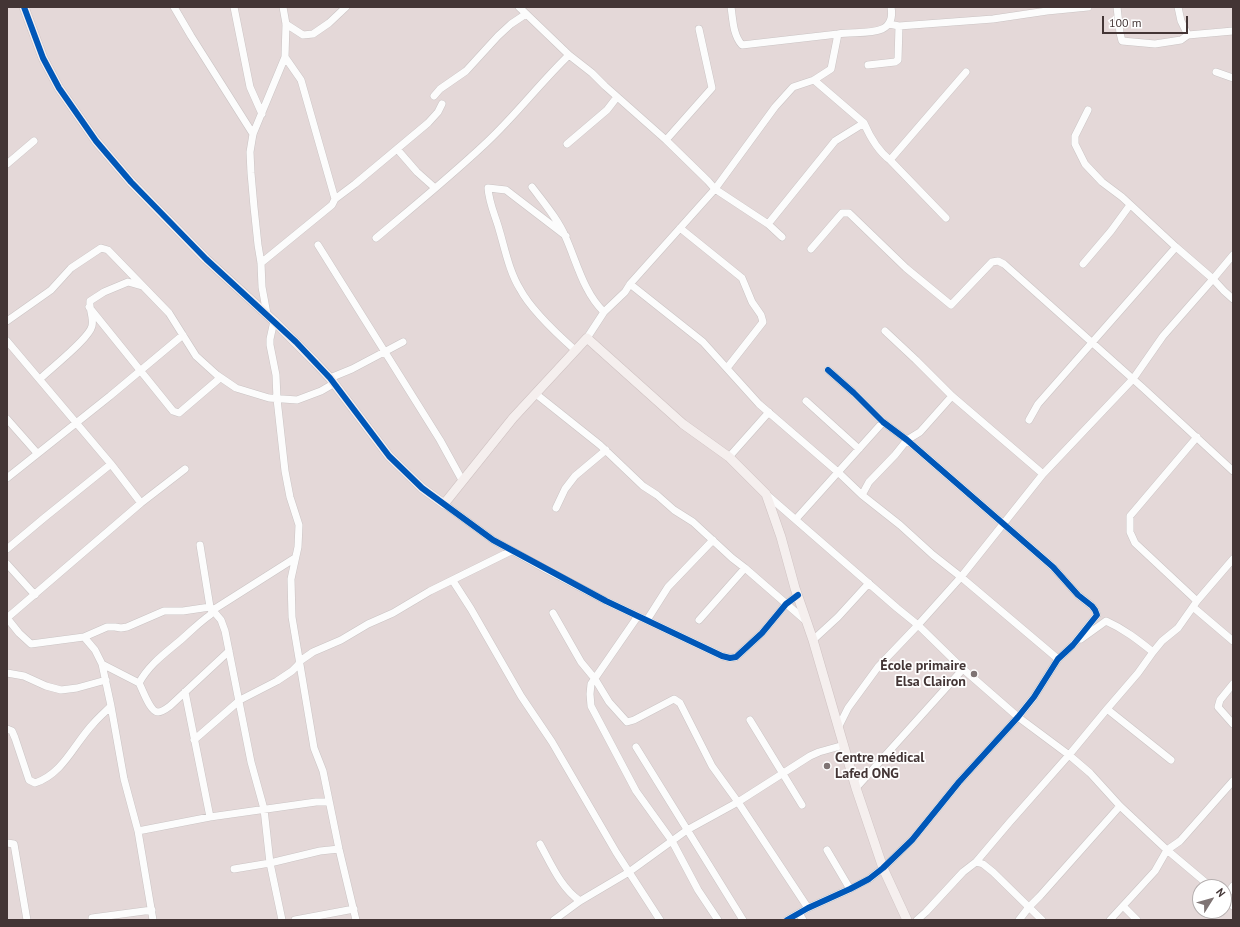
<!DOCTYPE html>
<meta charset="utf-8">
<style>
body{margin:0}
#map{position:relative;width:1240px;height:927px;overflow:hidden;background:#eee8e8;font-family:"PT Sans",sans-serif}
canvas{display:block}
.frame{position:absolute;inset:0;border:8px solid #433535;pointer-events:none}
.north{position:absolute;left:1192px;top:879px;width:40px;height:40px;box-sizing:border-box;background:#fff;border:1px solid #b4aeae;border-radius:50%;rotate:53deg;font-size:11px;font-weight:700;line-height:16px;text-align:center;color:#433535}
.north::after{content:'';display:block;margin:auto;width:14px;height:18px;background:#7f7474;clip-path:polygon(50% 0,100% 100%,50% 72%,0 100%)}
.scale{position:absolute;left:1102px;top:16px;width:86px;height:18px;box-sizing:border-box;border:2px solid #433535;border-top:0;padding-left:5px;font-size:12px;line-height:14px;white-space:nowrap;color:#433535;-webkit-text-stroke:3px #fff;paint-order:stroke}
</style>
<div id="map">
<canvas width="1240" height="927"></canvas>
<div class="frame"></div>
<div class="north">N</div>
<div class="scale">100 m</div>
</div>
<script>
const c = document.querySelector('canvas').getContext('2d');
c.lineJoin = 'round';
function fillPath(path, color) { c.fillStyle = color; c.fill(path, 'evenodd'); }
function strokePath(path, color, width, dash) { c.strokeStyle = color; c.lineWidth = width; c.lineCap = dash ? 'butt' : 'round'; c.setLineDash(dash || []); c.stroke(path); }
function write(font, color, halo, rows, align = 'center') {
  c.font = font + ' "PT Sans",sans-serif'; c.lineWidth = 3.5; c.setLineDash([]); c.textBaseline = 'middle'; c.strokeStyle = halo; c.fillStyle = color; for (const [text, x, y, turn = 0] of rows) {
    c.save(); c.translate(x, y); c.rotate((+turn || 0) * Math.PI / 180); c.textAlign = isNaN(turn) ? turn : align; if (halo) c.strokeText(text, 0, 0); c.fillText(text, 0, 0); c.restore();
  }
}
const residential = new Path2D(`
 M 7,7 L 1233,7 L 1233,920 L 7,920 ZM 1200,887 L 1224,887 L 1224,911 L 1200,911 Z`);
const street = new Path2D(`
 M 174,7 L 191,36 L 253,134
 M 234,7 L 250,87 L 262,114
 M 519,7 L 569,55 L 592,73 L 605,86 L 666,140 L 708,181 L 715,189 L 768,224 L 782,237
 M 731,7 C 733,20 733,35 742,45 L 838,34
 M 1117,7 L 1120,33 L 1122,41 L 1155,44 L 1181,40 L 1188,35 L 1233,31
 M 1178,7 L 1181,21 L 1188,35
 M 286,24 L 303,35 L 313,34 L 329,23 L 346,7
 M 889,24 L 899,26 L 993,19 L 1047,11 L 1088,7
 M 868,65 L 895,62 L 898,60 L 899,26
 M 1216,72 L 1233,78
 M 434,96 L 440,89 L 466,71 L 498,36 L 511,24 L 526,14
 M 1088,110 L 1075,136 L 1075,144 L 1085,164 L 1102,182 L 1122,197 L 1176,247 L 1213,279 L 1224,291 L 1233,299
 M 864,123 C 870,137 877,150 890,160 L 946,218
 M 666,140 L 712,88 L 699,29
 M 567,144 L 607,110 L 617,97
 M 397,149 L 417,172 L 435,188
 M 890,160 L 966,72
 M 7,164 L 34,141
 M 532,187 C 544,203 558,219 566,238 C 577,263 584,293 604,312
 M 335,199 L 355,184 L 428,123 L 438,112 L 442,104
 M 768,224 L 835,141 L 864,123 L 814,80
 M 680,228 L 742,278 L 752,302 L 761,315 L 763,322 L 727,368
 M 566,236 L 506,190 L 488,188 C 489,203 495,215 499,229 C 505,249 509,271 520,289 C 531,310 557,334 575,350
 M 376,238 C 413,207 451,176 486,143 C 516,115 540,83 569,55
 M 318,245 L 440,440 L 462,480
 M 811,249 L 842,213 L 849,213 L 906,268 L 951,305 L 992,262 L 998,261 L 1004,264 L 1143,388 L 1233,471
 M 261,263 L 332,205 L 335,199 L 301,80 L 285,57
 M 1083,264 L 1111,231 L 1130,205
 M 630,284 L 703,342 L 759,404 L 839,473 L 862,495 L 900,525 L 933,555 L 961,577 L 1058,659
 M 89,307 L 173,411 L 179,413 L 220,378
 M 267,314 L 262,287 L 261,263 L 258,245 L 254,207 L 251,173 L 250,152 L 253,134 L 285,57 L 286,24 L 283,7
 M 7,321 L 51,290 L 71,268 L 101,248 L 108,250 L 169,313 L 196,356 L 217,375 L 236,388 L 269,398 L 297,400 L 321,391 L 333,384
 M 274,321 L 270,339 L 270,345 L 276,375 L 277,399 L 285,471 L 290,497 L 299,525 L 298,547 L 291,579 L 292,617 L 314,748 L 323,771 L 339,849 L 356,920
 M 885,331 L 916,360 L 952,396 L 1043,474
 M 587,338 L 604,312 L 625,292 L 630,284 L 715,189 L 775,107 L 793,87 L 814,80 L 831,69 L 838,34 C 858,30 897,40 891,7
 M 7,341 L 111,464 L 141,503
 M 330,378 L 352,369 L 403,342
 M 40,379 C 51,368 89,339 92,326 C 94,318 89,310 90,301 L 104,292 L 128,282 L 142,286
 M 536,394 L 600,445 L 643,486 L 657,495 L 674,510 L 693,522 L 732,558 L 745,568 L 806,621
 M 806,401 L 859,449
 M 7,419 L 37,453
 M 1029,420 L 1038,404 L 1176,247
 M 1197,437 L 1130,516 L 1130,532 L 1135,543 L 1197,601
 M 729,457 L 769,412
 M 7,478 L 110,396 L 183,335
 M 766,494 L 897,608 L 918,625 L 963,669 L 1018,717 L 1069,755 L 1090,773 L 1120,806 L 1167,850 L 1211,887
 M 862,495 L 869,482 L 895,455 L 907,440 L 920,432 L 952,396
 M 444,504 L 493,540 L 547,570 L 606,601 L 722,656 L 730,658 L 736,657 L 762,633 L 786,604 L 798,595
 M 556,508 L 565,489 L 575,476 L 606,450
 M 796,519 L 883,422
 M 200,545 L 210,607 L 221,620 L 225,631 L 251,762 L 264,809 L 270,863 L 282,920
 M 7,549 L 44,518 L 111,464
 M 7,564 L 35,595
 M 453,581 L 471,609 L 521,696 L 552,742 L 616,852 L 660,920
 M 1193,607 L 1233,641
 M 553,613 L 581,662 L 595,679 L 609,702 L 627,722 L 634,720 L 674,699 L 680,703 L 712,766 L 738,802 L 808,908
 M 638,616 L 591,684 L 590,694 L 591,706 L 636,791 L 672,841 L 698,890 L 718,920
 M 7,618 L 141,503 L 185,469
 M 7,618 L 19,633 L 31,644 L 84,637 L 107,627 L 115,627 L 121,628 L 127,627 L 164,611 L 183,611 L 210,607
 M 647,620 L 668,587 L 713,540
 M 699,620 L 745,568
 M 84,637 L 95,650 L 102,664
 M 1081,639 L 1106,621 C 1124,629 1138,640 1153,652
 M 813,640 L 838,617 L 869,583
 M 7,673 L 24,676 L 46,686 L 61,690 L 77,688 L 106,680
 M 139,683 C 143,690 150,712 158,712 C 162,712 166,709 170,706 L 229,651
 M 1233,684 L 1220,700 L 1218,707 L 1233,724
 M 185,692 L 210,817
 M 111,706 L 124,779 L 138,831
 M 1107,709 L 1138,673 L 1153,652 L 1162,641 L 1178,628 L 1197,601 L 1233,559
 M 750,720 L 802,805
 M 839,726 L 848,708 L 878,667 L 918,625 L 961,577 L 1043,474 L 1133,379 L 1163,336 L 1213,279 L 1233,255
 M 7,729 L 12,731 L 15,738 L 29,780 L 35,783 C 63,774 74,744 93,724 C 98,718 105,712 111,706 L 102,664 L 139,683 C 150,663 167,652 183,638 C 192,630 200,622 210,615 L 213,610 L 295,558
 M 194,740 L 240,700 L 277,681 L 292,671 L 298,665 L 300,661 L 313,652 L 341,640 L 368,624 L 393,613 L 430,591 L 511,551
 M 636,747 L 743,920
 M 856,788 L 963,669
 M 7,843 L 14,844 L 27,920
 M 540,844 C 551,864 561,888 580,901
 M 827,850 L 850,889
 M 976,862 L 1009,823 L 1069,755 L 1107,709 L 1171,760
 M 234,869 L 270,863 L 320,851 L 339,849
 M 1224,899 L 1233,886
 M 1224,899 L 1233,906
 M 1123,906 L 1137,920
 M 799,913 L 803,920
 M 92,918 L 152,910
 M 153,920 L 138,831 L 210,817 L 316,802 L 328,802
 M 295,920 L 354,909
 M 554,920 L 580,901 L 629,872 L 687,830 L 738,802 L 810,756 L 819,752 L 844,745
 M 787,920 L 808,908 L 850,889 L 869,879 L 883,868 L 912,840 L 959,782 L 1018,717 L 1034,697 L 1058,659 L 1073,645 L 1097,615 L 1095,610 L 1092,606 L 1078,595 L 1053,567 L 907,440 L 883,422 L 854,393 L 828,370
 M 917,920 L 926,912 L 963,872 L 976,862 L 983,864 L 993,872 L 1042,920
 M 1019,920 L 1029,907 L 1040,896 L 1120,806
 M 1110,920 L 1155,871 L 1167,850 L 1180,841 L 1233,781`);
const secondary = new Path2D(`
 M 24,7 L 43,58 L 59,88 L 96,141 L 131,182 L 206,259 L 274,321 L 315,362 L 330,378 L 389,456 L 422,488 L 444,504 L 513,418 L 587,338 L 683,424 L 729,457 L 766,494 L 781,537 L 795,588 L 813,640 L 856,788 L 883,868 L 907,920`);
const cycleway = new Path2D(`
 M 24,7 L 43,58 L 59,88 L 96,141 L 131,182 L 206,259 L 296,342 L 330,378 L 389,456 L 422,488 L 493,540 L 606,601 L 722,656 L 730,658 L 736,657 L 762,633 L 786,604 L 798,595
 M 787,920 L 808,908 L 850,889 L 869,879 L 883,868 L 912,840 L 959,782 L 1018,717 L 1034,697 L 1058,659 L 1073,645 L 1097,615 L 1095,610 L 1092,606 L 1078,595 L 1053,567 L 907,440 L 883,422 L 854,393 L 828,370`);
const markers = [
 [974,674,4,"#7f7474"],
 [827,766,4,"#7f7474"]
];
const poiNames = [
 ["École primaire",966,666],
 ["Elsa Clairon",966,682],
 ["Centre médical",835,758,"left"],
 ["Lafed ONG",835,774,"left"]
];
fillPath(residential, '#e4d8d8');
strokePath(street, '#cac4c4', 8);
strokePath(secondary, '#d0c3c3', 10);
strokePath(street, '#fcfcfc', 7);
strokePath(secondary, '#f5efee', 9);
strokePath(cycleway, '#0057b8', 6);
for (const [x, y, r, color] of markers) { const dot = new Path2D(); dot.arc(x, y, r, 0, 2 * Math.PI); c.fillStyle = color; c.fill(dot); strokePath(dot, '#fff', 1.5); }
write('bold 14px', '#433535', '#fff', poiNames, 'right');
</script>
